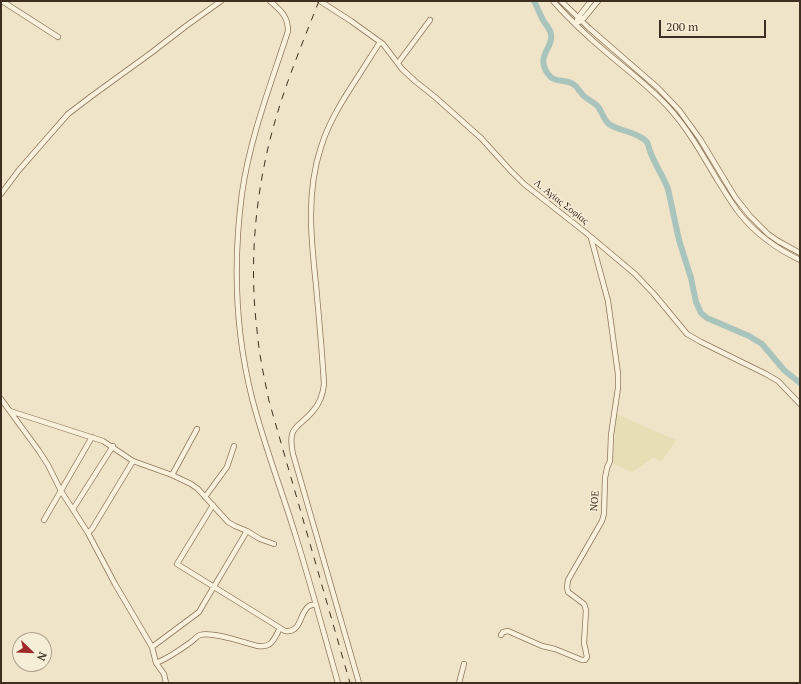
<!DOCTYPE html>
<meta charset="utf-8">
<style>
body{margin:0}
#map{position:relative;width:801px;height:684px;overflow:hidden;background:#f0e4c8;font-family:"PT Serif",serif}
canvas{display:block}
.frame{position:absolute;inset:0;border:2px solid #3d2e20;pointer-events:none}
.north{position:absolute;left:12px;top:632px;width:40px;height:40px;box-sizing:border-box;background:#f7eed8;border:1px solid #ada18e;border-radius:50%;rotate:113deg;font-size:11px;font-weight:700;line-height:16px;text-align:center;color:#3d2e20}
.north::after{content:'';display:block;margin:auto;width:14px;height:18px;background:#9e2a2b;clip-path:polygon(50% 0,100% 100%,50% 72%,0 100%)}
.scale{position:absolute;left:659px;top:20px;width:107px;height:18px;box-sizing:border-box;border:2px solid #3d2e20;border-top:0;padding-left:5px;font-size:12px;line-height:14px;white-space:nowrap;color:#3d2e20;-webkit-text-stroke:3px #f7eed8;paint-order:stroke}
</style>
<div id="map">
<canvas width="801" height="684"></canvas>
<div class="frame"></div>
<div class="north">N</div>
<div class="scale">200 m</div>
</div>
<script>
const c = document.querySelector('canvas').getContext('2d');
c.lineJoin = 'round';
function fillPath(path, color) { c.fillStyle = color; c.fill(path, 'evenodd'); }
function strokePath(path, color, width, dash) { c.strokeStyle = color; c.lineWidth = width; c.lineCap = dash ? 'butt' : 'round'; c.setLineDash(dash || []); c.stroke(path); }
function write(font, color, halo, rows, align = 'center') {
  c.font = font + ' "PT Serif",serif'; c.lineWidth = 3; c.setLineDash([]); c.textBaseline = 'middle'; c.strokeStyle = halo; c.fillStyle = color; for (const [text, x, y, turn = 0] of rows) {
    c.save(); c.translate(x, y); c.rotate((+turn || 0) * Math.PI / 180); c.textAlign = isNaN(turn) ? turn : align; if (halo) c.strokeText(text, 0, 0); c.fillText(text, 0, 0); c.restore();
  }
}
const farmland = new Path2D(`
 M 616,414 L 676,440 L 662,461 L 653,458 L 632,472 L 611,463 L 614,454 Z`);
const river = new Path2D(`
 M 534,1 C 537,7 540,14 543,20 C 546,25 550,29 551,34 C 554,48 535,55 548,74 C 555,84 564,78 573,84 C 578,87 580,93 585,97 C 590,101 596,103 599,108 C 603,114 604,120 609,124 C 619,131 632,131 642,138 C 644,139 645,140 647,142 C 649,147 650,152 652,156 C 657,168 664,178 668,189 L 679,240 L 691,278 L 696,302 L 701,313 L 707,318 L 749,336 L 762,344 L 784,370 L 800,383`);
const minor = new Path2D(`
 M 2,1 L 58,37
 M 270,1 C 281,11 288,16 288,31 C 271,84 250,137 242,193 C 233,262 235,331 252,398 C 264,445 282,491 296,537 C 311,585 324,634 338,683
 M 320,1 L 351,21 L 383,44 L 402,69 L 415,81 L 435,97 L 481,138 L 510,170 L 524,184 L 585,232 L 635,274 L 654,294 L 687,334 L 701,342 L 766,374 L 778,381 L 800,404
 M 553,1 C 569,19 587,36 606,52 C 627,70 650,87 669,108 C 689,130 703,156 718,181 C 725,192 732,204 740,214 C 756,234 777,249 800,260
 M 561,1 L 589,28 L 658,88 L 679,110 L 700,139 L 735,197 L 750,216 L 768,234 L 778,241 L 800,253
 M 577,20 L 584,18 L 598,1
 M 579,22 L 580,15 L 591,1
 M 398,63 L 430,20
 M 1,194 L 19,170 L 68,114 L 93,95 L 151,53 L 186,26 L 221,1
 M 1,399 L 39,451 L 48,465 L 61,491 L 88,533 L 115,584 L 152,647 L 156,663 L 164,674 L 166,683
 M 10,411 L 103,441 L 133,461 L 172,475 L 191,484 L 198,489 L 228,522 L 235,526 L 247,531 L 260,539 L 274,544
 M 172,475 L 197,429
 M 205,497 L 227,467 L 234,446
 M 213,505 L 177,564 L 285,631 C 302,633 299,613 309,606 C 311,605 313,605 315,604
 M 73,509 L 113,446
 M 44,520 L 92,437
 M 88,533 L 92,529 L 133,461
 M 501,635 L 503,632 L 508,631 L 542,646 L 555,649 L 582,660 L 585,660 L 587,657 L 584,643 L 586,610 L 584,604 L 568,592 L 567,587 L 568,580 L 602,521 L 604,514 L 605,478 L 607,468 L 610,461 L 611,435 L 618,388 L 618,374 L 608,301 L 591,238
 M 152,647 L 199,612 L 203,605 L 247,531
 M 156,663 C 169,658 180,650 191,642 C 194,640 197,636 200,635 C 212,631 245,643 258,646 C 272,648 274,639 280,628
 M 359,683 L 293,454 C 287,425 298,429 313,411 C 320,403 323,394 324,384 C 322,351 319,318 316,285 C 311,239 306,192 321,147 C 329,121 344,98 359,75 C 366,64 373,53 380,42
 M 459,683 L 464,664`);
const rail = new Path2D(`
 M 319,1 C 302,44 284,87 272,132 C 255,196 249,264 257,330 C 259,354 264,377 269,401 L 350,683`);
const streetNames = [
 ["Λ. Αγίας Σοφίας",561,202,38],
 ["NOE",595,501,-86]
];
fillPath(farmland, '#e6deb5');
strokePath(river, '#a9c4bc', 6);
strokePath(minor, '#8d765c', 6);
strokePath(minor, '#faf1dc', 4.5);
strokePath(rail, '#3d2e20', 1, [7, 7]);
write('10px', '#3d2e20', '#f7eed8', streetNames);
</script>
